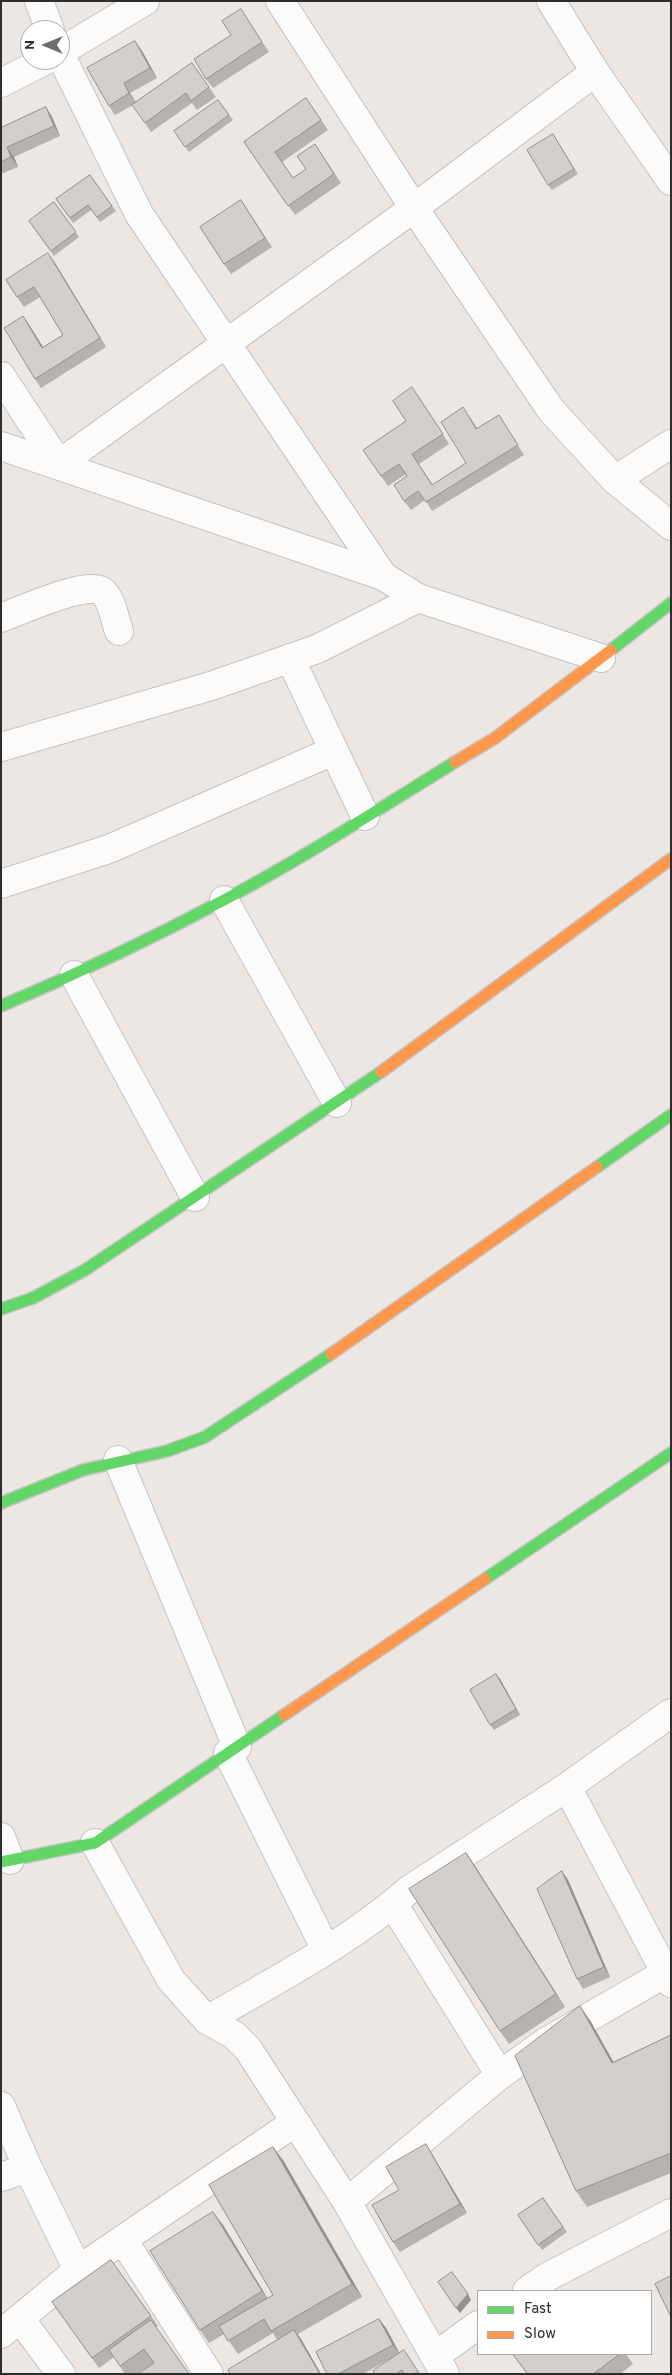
<!DOCTYPE html>
<style>
body{margin:0}
#map{position:relative;width:672px;height:2375px;overflow:hidden;background:#ece7e2;font-family:Overpass,sans-serif}
canvas{display:block}
.frame{position:absolute;inset:0;border:2px solid #2d2d2d;pointer-events:none}
.legend{position:absolute;left:477px;top:2290px;width:175px;height:65px;box-sizing:border-box;background:#fff;border:1px solid #ababab;margin:0;padding:6px 9px;list-style:none;font-size:15px;color:#2d2d2d}
.legend li{display:flex;align-items:center;gap:10px;height:25px}
.legend b{width:25px;border:1px solid #ababab}
.north{position:absolute;left:20px;top:20px;width:50px;height:50px;box-sizing:border-box;background:#fff;border:1px solid #ababab;border-radius:50%;rotate:270deg;font-size:14px;font-weight:700;line-height:20px;text-align:center;color:#2d2d2d}
.north::after{content:'';display:block;margin:auto;width:18px;height:22px;background:#706e6c;clip-path:polygon(50% 0,100% 100%,50% 72%,0 100%)}
</style>
<div id="map">
<canvas width="672" height="2375"></canvas>
<div class="frame"></div>
<ul class="legend">
<li><b style="height:6px;background:#63d668"></b>Fast</li>
<li><b style="height:6px;background:#ff974d"></b>Slow</li>
</ul>
<div class="north">N</div>
</div>
<script>
const c = document.querySelector('canvas').getContext('2d');
c.lineJoin = 'round';
function strokePath(path, color, width, dash) { c.strokeStyle = color; c.lineWidth = width; c.lineCap = dash ? 'butt' : 'round'; c.setLineDash(dash || []); c.stroke(path); }
function fillPath(path, color) { c.fillStyle = color; c.fill(path, 'evenodd'); }
const street = new Path2D(`
 M 39,1 L 50,30
 M 280,1 L 414,208 L 551,410 L 615,480 L 671,526
 M 551,1 L 595,72 L 671,181
 M 60,52 L 145,1
 M 60,54 L 139,214 L 383,576
 M 1,83 L 46,60
 M 1,376 L 59,464 L 414,208 L 595,72
 M 1,446 L 383,576 L 418,598 L 601,658
 M 615,480 L 671,444
 M 1,618 C 19,611 90,579 103,592 C 112,600 115,620 119,631
 M 290,658 L 365,816
 M 1,747 L 211,686 L 317,649 L 418,598
 M 1,884 L 109,849 L 333,751
 M 224,900 L 337,1103
 M 74,975 L 195,1197
 M 118,1460 L 237,1747
 M 228,1753 L 326,1950
 M 567,1787 L 671,1983
 M 1,1837 L 10,1860
 M 95,1843 L 171,1980 L 207,2020 L 234,2035 L 248,2049 L 347,2202 L 445,2374
 M 393,1904 L 500,2075
 M 207,2020 C 276,1980 350,1942 410,1889 L 567,1787 L 671,1713
 M 1,2106 L 28,2168 L 78,2270
 M 1,2177 L 28,2168
 M 347,2202 L 500,2075 L 546,2042 L 671,1970
 M 123,2240 L 209,2374
 M 527,2291 L 547,2277 L 671,2213
 M 21,2320 L 61,2374
 M 1,2334 L 78,2270 L 294,2123
 M 435,2356 L 478,2325`);
const fast = new Path2D(`
 M 611,650 L 671,603
 M 1,1006 C 77,974 151,939 224,900 C 303,858 379,809 455,762
 M 597,1167 L 671,1115
 M 1,1309 L 33,1298 L 85,1270 L 381,1072
 M 1,1503 L 83,1470 L 167,1451 L 205,1437 L 331,1354
 M 485,1579 L 671,1453
 M 1,1862 L 95,1843 L 284,1715`);
const slow = new Path2D(`
 M 455,762 L 495,738 L 611,650
 M 381,1072 L 671,859
 M 331,1354 L 597,1167
 M 284,1715 L 485,1579`);
const wall = new Path2D(`
 M 247,19 L 269,52 L 213,88 L 206,79 L 231,35 Z
 M 142,51 L 157,78 L 130,93 L 136,102 L 192,63 L 216,97 L 197,110 L 192,103 L 151,132 L 133,105 L 115,115 L 109,106 Z
 M 306,98 L 328,130 L 282,162 L 293,178 L 306,169 L 315,144 L 341,183 L 295,215 L 244,142 Z
 M 218,100 L 233,120 L 189,152 L 174,131 Z
 M 46,107 L 52,117 L 60,136 L 14,157 L 18,167 L 1,174 L 1,128 Z
 M 553,134 L 578,174 L 552,190 L 548,185 Z
 M 90,175 L 116,211 L 100,222 L 91,210 L 73,223 L 56,199 Z
 M 241,200 L 272,247 L 231,274 L 224,264 Z
 M 54,202 L 79,237 L 54,256 L 29,221 Z
 M 55,263 L 106,347 L 41,388 L 35,379 L 23,316 L 43,347 L 63,335 L 40,297 L 24,307 L 17,297 Z
 M 419,397 L 449,444 L 419,464 L 433,485 L 466,463 L 470,417 L 477,428 L 499,415 L 524,455 L 432,511 L 425,500 L 411,510 L 404,501 L 407,476 L 406,474 L 388,486 L 381,476 L 406,421 Z
 M 500,1679 L 520,1715 L 494,1730 L 490,1725 Z
 M 466,1853 L 475,1866 L 565,2007 L 509,2044 L 500,2031 Z
 M 562,1871 L 568,1880 L 610,1977 L 583,1989 L 577,1979 Z
 M 580,2006 L 591,2022 L 613,2062 L 671,2035 L 671,2173 L 587,2207 L 576,2191 Z
 M 432,2154 L 467,2213 L 400,2252 L 393,2242 L 399,2190 Z
 M 283,2160 L 362,2297 L 298,2334 L 321,2374 L 230,2374 L 277,2340 L 273,2333 L 238,2354 L 224,2334 L 209,2343 L 200,2330 L 223,2225 L 267,2298 L 273,2295 Z
 M 543,2198 L 567,2232 L 542,2250 L 518,2215 Z
 M 111,2260 L 158,2326 L 156,2327 L 154,2363 L 137,2374 L 125,2374 L 114,2357 L 99,2368 L 52,2302 Z
 M 379,2319 L 386,2328 L 399,2353 L 420,2374 L 375,2374 L 390,2359 L 363,2374 L 327,2374 Z
 M 513,2354 L 626,2354 L 633,2364 L 620,2374 L 527,2374 Z`);
const shadedWall = new Path2D(`
 M 135,41 L 142,51 L 157,78 L 150,68 Z
 M 124,83 L 136,103 L 129,93 Z
 M 46,107 L 52,117 L 60,136 L 54,126 Z
 M 7,147 L 14,157 L 18,167 L 11,157 Z
 M 48,253 L 55,263 L 106,347 L 100,338 Z
 M 23,316 L 30,326 L 49,357 L 42,348 Z
 M 496,1674 L 500,1679 L 520,1715 L 516,1709 Z
 M 466,1853 L 475,1866 L 565,2007 L 556,1994 Z
 M 562,1871 L 568,1880 L 610,1977 L 604,1967 Z
 M 580,2006 L 591,2022 L 623,2079 L 612,2063 Z
 M 426,2144 L 432,2154 L 467,2213 L 460,2204 Z
 M 273,2147 L 283,2160 L 362,2297 L 352,2284 Z
 M 213,2212 L 223,2225 L 271,2304 L 262,2291 Z
 M 468,2294 L 471,2300 L 460,2313 L 456,2308 Z
 M 379,2319 L 386,2328 L 400,2354 L 393,2345 Z
 M 294,2330 L 301,2339 L 321,2374 L 320,2374 Z`);
const building = new Path2D(`
 M 241,9 L 262,42 L 206,79 L 194,59 L 231,35 L 222,21 Z
 M 135,41 L 150,68 L 124,83 L 129,93 L 109,106 L 87,68 Z
 M 192,63 L 209,87 L 191,101 L 186,93 L 145,123 L 132,105 Z
 M 306,98 L 321,120 L 275,152 L 293,178 L 306,169 L 297,156 L 315,144 L 334,174 L 288,206 L 244,142 Z
 M 218,100 L 229,115 L 185,147 L 174,131 Z
 M 46,107 L 54,126 L 7,147 L 11,157 L 1,162 L 1,128 Z
 M 553,134 L 574,169 L 548,185 L 527,150 Z
 M 90,175 L 112,206 L 97,217 L 88,205 L 70,218 L 56,199 Z
 M 241,200 L 265,238 L 224,264 L 200,227 Z
 M 54,202 L 76,232 L 51,251 L 29,221 Z
 M 48,253 L 100,338 L 35,379 L 4,328 L 23,316 L 42,348 L 63,335 L 34,287 L 17,297 L 6,280 Z
 M 412,387 L 443,434 L 412,454 L 432,485 L 466,463 L 441,422 L 463,407 L 476,429 L 499,415 L 518,445 L 426,502 L 418,491 L 404,501 L 394,485 L 407,476 L 399,464 L 381,476 L 363,450 L 406,421 L 393,401 Z
 M 496,1674 L 516,1709 L 490,1725 L 470,1690 Z
 M 466,1853 L 556,1994 L 500,2031 L 409,1889 Z
 M 562,1871 L 604,1967 L 577,1979 L 537,1889 Z
 M 580,2006 L 612,2063 L 671,2035 L 671,2153 L 576,2191 L 515,2056 Z
 M 426,2144 L 460,2204 L 393,2242 L 372,2205 L 399,2190 L 386,2167 Z
 M 273,2147 L 352,2284 L 271,2331 L 264,2319 L 228,2341 L 219,2326 L 273,2295 L 209,2185 Z
 M 543,2198 L 563,2227 L 538,2245 L 518,2215 Z
 M 213,2212 L 262,2291 L 200,2330 L 150,2251 Z
 M 111,2260 L 151,2316 L 92,2358 L 52,2302 Z
 M 452,2272 L 468,2294 L 456,2308 L 438,2282 Z
 M 671,2276 L 671,2317 L 655,2284 Z
 M 379,2319 L 393,2345 L 338,2374 L 327,2374 L 316,2352 Z
 M 151,2320 L 189,2374 L 138,2374 L 154,2363 L 144,2349 L 120,2366 L 109,2350 Z
 M 294,2330 L 320,2374 L 230,2374 L 228,2370 Z
 M 404,2350 L 419,2373 L 404,2374 L 402,2370 L 396,2374 L 375,2374 L 373,2371 Z
 M 513,2354 L 620,2354 L 593,2374 L 528,2374 Z`);
strokePath(street, '#c5c4c4', 30);
strokePath(fast, '#c5c4c4', 14);
strokePath(slow, '#c5c4c4', 14);
strokePath(street, '#fcfbfb', 28);
strokePath(fast, '#63d668', 11);
strokePath(slow, '#ff974d', 11);
fillPath(wall, '#b5b2af');
fillPath(shadedWall, '#93918f');
fillPath(building, '#d2cfcc');
strokePath(building, '#93918f', 1);
</script>
